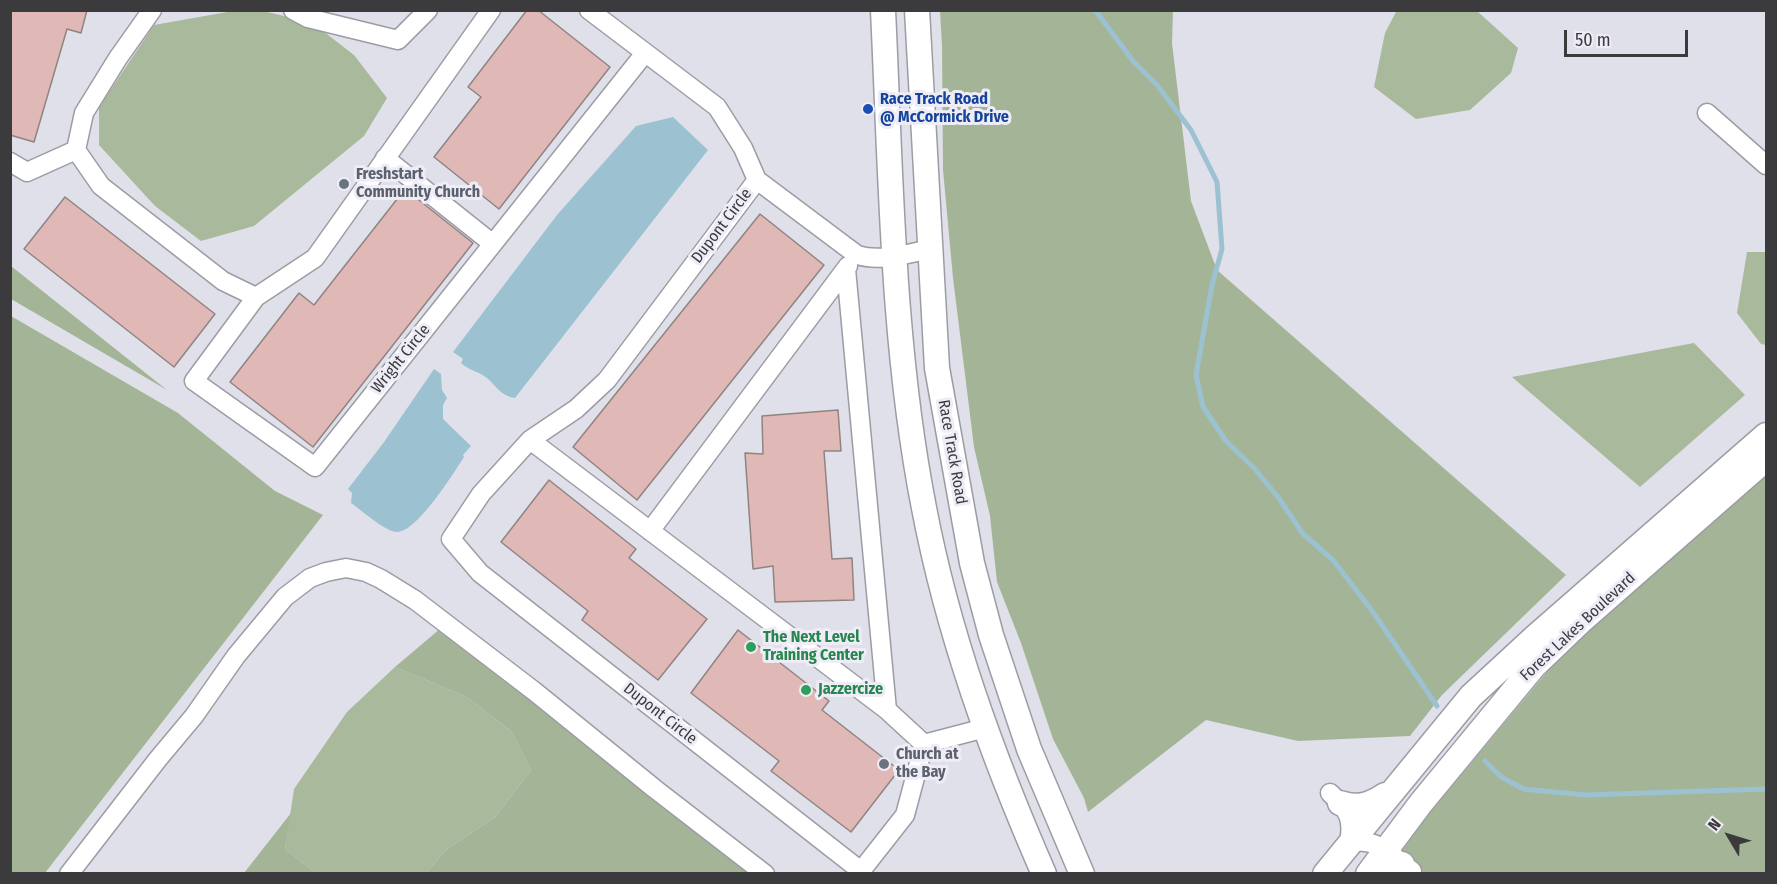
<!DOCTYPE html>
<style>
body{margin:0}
#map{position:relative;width:1777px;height:884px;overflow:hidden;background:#e0e0ea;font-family:"Fira Sans Condensed",sans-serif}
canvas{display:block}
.frame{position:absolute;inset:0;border:12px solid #3b3b3e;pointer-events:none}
.north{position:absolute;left:1699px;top:806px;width:60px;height:60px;-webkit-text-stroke:4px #eeedf7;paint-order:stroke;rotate:308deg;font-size:16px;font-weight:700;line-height:24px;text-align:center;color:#3b3b3e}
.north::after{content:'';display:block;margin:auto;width:21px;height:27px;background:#3b3b3e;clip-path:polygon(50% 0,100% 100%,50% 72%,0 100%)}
.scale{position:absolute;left:1564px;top:30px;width:124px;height:27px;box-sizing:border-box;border:3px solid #3b3b3e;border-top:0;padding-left:8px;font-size:18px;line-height:21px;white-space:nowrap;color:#3b3b3e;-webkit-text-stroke:4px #eeedf7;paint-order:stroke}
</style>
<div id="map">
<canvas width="1777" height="884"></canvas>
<div class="frame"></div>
<div class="north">N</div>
<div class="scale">50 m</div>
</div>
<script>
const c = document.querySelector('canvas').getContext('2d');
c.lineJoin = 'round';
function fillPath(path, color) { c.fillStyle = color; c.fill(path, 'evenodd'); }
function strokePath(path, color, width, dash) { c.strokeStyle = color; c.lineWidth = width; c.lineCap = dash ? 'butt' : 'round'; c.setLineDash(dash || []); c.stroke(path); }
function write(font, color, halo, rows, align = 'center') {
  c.font = font + ' "Fira Sans Condensed",sans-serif'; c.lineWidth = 6; c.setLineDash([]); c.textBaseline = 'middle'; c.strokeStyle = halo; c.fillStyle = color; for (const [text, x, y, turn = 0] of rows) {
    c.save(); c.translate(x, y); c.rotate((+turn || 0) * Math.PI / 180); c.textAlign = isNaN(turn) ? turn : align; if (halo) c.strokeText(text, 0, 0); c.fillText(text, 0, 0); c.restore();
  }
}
const green = new Path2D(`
 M 1397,10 L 1477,11 L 1518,48 L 1511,73 L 1470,110 L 1416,119 L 1374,87 L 1385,33 Z
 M 233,11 L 263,11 L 284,16 L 305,26 L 323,31 L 354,55 L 387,98 L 364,136 L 254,226 L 201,241 L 155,206 L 99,145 L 99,107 L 154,25 Z
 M 1747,252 L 1766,252 L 1766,345 L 1761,344 L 1737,313 Z
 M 1694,343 L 1745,395 L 1640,487 L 1512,377 Z
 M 395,667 L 467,697 L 512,732 L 531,770 L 495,817 L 447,849 L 426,873 L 316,873 L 285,849 L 294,789 L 347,712 Z`);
const forest = new Path2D(`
 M 940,11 L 1173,11 L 1172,43 L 1191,201 L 1217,270 L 1566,575 L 1442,695 L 1410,736 L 1298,741 L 1206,720 L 1088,812 L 1084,798 L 1053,739 L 1021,643 L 997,582 L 990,516 L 974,447 L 953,278 L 943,170 L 942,46 Z
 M 10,266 L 11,266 L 167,390 L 11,299 Z
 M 11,316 L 178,413 L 275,491 L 323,515 L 45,873 L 11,873 Z
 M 1766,471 L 1766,873 L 1390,874 L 1413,872 L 1410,854 L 1405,854 L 1402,851 L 1428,815 L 1571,643 Z
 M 441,628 L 764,873 L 426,873 L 447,849 L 495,817 L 531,770 L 512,732 L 467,697 L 395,667 Z
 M 291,813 L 285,849 L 316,873 L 244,873 Z`);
const water = new Path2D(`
 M 673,117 L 708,150 L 515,398 C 501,396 497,387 487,378 C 478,371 470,371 461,363 L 463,359 L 453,352 L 557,215 L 636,126 Z
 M 434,369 L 441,374 L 442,390 L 447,398 L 443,405 L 443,419 L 471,446 L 463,455 L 464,457 C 453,474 417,532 397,532 C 386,532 361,510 351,503 L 352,493 L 348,489 L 384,442 Z`);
const stream = new Path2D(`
 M 1095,10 L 1133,61 L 1157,85 L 1191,130 L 1217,182 L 1222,249 L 1212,285 L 1196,375 L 1203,407 L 1226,441 L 1254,468 L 1278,497 L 1303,534 L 1333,560 L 1373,612 L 1437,706
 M 1485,761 L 1501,777 L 1524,789 L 1585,795 L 1766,789`);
const building = new Path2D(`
 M 10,10 L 87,10 L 81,33 L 67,29 L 34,142 L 10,135 Z
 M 527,10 L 538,10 L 610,67 L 499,209 L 434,157 L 481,97 L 468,87 Z
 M 405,189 L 473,243 L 313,447 L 230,382 L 299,293 L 314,305 Z
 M 65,197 L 215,314 L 174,367 L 24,249 Z
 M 760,214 L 824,265 L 637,500 L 573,447 Z
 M 838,410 L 841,451 L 824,451 L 832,559 L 852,558 L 854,600 L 775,602 L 773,566 L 753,569 L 745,453 L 763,454 L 762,416 Z
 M 549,480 L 636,549 L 629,558 L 707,619 L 658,680 L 582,620 L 588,611 L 501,542 Z
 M 738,630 L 829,701 L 822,710 L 899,770 L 851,832 L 771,771 L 779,761 L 691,693 Z`);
const minor = new Path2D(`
 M 152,10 L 118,58 L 84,113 L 76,150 L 101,186 L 223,281 L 256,297
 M 293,10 L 308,18 L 398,40 L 428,10
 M 491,10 L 315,258 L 256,297 L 194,381 L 315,467 L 645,53
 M 589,10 L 717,107 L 743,148 L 757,180
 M 1707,113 L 1766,165
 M 385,158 L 493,244
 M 10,162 L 27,172 L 76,150
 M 930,249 C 906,254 880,262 857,255 L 757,180 L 607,380 L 576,409 L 530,440 L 481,494 L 451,539 L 480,573 L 861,871 L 905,815 L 924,744 L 985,728
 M 846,269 L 887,710
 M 530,440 L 887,710 L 924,744
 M 650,531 L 848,266
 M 1330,793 C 1347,809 1354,818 1349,842 C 1380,838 1389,854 1412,871
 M 69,874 L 158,759 L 194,716 L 236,656 L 285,597 L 310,578 L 326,572 L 346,568 L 366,572 L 381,579 L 415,600 L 534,691 L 655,789 L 765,874`);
const major = new Path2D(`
 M 883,10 C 891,176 892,345 924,508 C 948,634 992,755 1044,874
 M 917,10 L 937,368 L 972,563 L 991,635 L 1029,749 L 1082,874
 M 1340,803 C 1358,809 1370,805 1385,795
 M 1325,874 L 1471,696 L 1535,637 L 1766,435
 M 1368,874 L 1421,803 L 1534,666 L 1580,622 L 1766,459
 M 1370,874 L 1380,866 L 1402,864`);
const markers = [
 [868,109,6,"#1a4fb4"],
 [344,184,6,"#6b7280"],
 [751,647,6,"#2e9e5b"],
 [806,690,6,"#2e9e5b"],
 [884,764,6,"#6b7280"]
];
const transitNames = [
 ["Race Track Road",880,100],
 ["@ McCormick Drive",880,118]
];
const worshipNames = [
 ["Freshstart",356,175],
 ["Community Church",356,193],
 ["Church at",896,755],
 ["the Bay",896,773]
];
const streetNames = [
 ["Dupont Circle",722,226,-53],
 ["Wright Circle",401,359,-51],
 ["Race Track Road",952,452,80],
 ["Forest Lakes Boulevard",1578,627,-43],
 ["Dupont Circle",660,714,38]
];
const leisureNames = [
 ["The Next Level",763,638],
 ["Training Center",763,656],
 ["Jazzercize",818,690]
];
fillPath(green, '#a8b99c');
fillPath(forest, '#a4b597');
fillPath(water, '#9cc2d2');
strokePath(stream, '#9cc2d2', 5);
fillPath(building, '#e0b8b6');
strokePath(building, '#8f8483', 1.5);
strokePath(minor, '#9c9ca5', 21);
strokePath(major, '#9c9ca5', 27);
strokePath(minor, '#fff', 18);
strokePath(major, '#fff', 24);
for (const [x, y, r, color] of markers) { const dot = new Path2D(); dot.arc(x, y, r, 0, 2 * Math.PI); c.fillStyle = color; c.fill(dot); strokePath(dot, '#eeedf7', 2); }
write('bold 16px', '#164399', '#eeedf7', transitNames, 'left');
write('bold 16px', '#5b616d', '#eeedf7', worshipNames, 'left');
write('16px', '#3b3b3e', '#eeedf7', streetNames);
write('bold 16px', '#27864d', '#eeedf7', leisureNames, 'left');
</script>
